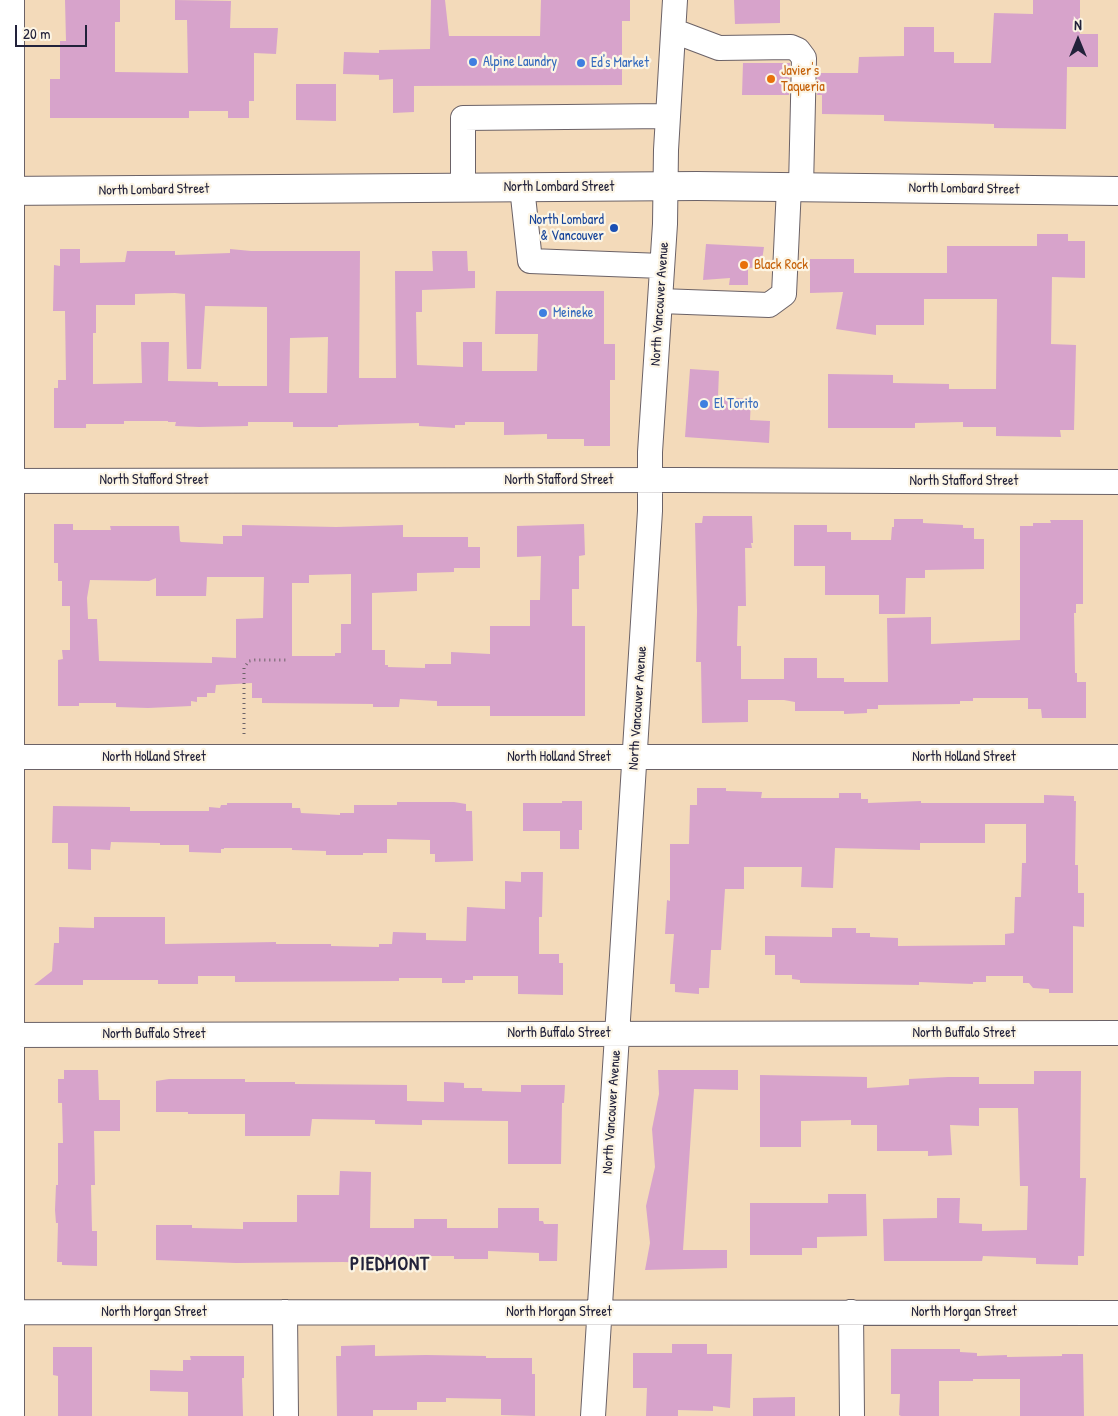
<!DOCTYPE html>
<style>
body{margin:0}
#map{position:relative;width:1118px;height:1416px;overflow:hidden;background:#f3daba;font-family:"Patrick Hand",sans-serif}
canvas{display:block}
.north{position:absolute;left:1053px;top:15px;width:50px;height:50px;-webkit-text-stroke:4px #fcf5e5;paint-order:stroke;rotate:0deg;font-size:14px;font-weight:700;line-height:20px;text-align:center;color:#22223b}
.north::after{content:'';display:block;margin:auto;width:18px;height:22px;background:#22223b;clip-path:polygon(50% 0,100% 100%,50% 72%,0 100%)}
.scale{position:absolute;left:15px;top:25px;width:72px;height:22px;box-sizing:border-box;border:2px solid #22223b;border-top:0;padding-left:6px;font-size:15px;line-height:18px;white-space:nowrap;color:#22223b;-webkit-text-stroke:4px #fcf5e5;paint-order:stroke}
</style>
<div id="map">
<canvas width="1118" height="1416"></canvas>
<div class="north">N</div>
<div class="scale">20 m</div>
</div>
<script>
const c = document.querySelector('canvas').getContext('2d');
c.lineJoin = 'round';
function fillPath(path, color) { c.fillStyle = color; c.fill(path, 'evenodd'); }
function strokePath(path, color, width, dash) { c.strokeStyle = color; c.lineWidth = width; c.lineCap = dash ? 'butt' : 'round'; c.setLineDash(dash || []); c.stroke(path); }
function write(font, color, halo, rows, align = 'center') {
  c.font = font + ' "Patrick Hand",sans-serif'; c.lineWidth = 4.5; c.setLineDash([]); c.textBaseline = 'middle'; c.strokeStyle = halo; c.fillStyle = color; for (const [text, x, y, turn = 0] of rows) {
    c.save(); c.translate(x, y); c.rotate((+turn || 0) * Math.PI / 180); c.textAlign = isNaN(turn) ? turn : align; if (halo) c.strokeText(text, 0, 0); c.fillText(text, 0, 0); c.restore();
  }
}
const building = new Path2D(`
 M 65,0 L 120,0 L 120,22 L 115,22 L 115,72 L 188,73 L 187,20 L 175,20 L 175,0 L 231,1 L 230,28 L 278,28 L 276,54 L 254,53 L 254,101 L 249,101 L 249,118 L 228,118 L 228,111 L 189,111 L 189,118 L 50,118 L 50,79 L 60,79 L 60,41 L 66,41 Z
 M 431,0 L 445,0 L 449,36 L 540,36 L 541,0 L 630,0 L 630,21 L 622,21 L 622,85 L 414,86 L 414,112 L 393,113 L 393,79 L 379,80 L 379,75 L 343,74 L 344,52 L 379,53 L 379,50 L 430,49 Z
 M 734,0 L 780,0 L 780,23 L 735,24 Z
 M 1033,0 L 1080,0 L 1080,34 L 1098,34 L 1098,67 L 1067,67 L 1066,129 L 994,128 L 994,124 L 884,121 L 884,115 L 822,114 L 822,95 L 817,95 L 817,73 L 858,73 L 859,57 L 904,56 L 904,27 L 934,27 L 934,52 L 954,52 L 954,63 L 991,63 L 994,13 L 1033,14 Z
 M 743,63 L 790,63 L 789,95 L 742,95 Z
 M 296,84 L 336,84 L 336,121 L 296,120 Z
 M 1037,234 L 1068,234 L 1068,241 L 1085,241 L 1085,278 L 1052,277 L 1051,344 L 1076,345 L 1074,430 L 1060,430 L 1061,437 L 996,436 L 996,427 L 963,427 L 963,422 L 915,423 L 915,428 L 828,428 L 828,374 L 893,375 L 893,383 L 949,384 L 949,389 L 996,389 L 997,299 L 924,299 L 924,325 L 876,325 L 876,335 L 836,329 L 843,292 L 810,293 L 810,259 L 854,259 L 854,273 L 947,273 L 947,246 L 1037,246 Z
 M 706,244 L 764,247 L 761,267 L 748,268 L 748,285 L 729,285 L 730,278 L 703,280 Z
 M 60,249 L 80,249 L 80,263 L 125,262 L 127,251 L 175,251 L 175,255 L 230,253 L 230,249 L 251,251 L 360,251 L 359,378 L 396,378 L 395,271 L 433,271 L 432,251 L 467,251 L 468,271 L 475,271 L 475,288 L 422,290 L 422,312 L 416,312 L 417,365 L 463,367 L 463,342 L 482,342 L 482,371 L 537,371 L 538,334 L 495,334 L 496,291 L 604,291 L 604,344 L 615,344 L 615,380 L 610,380 L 610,446 L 584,446 L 584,439 L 547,439 L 547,434 L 504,435 L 504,422 L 465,422 L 465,425 L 455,425 L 455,428 L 419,426 L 419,423 L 338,425 L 338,427 L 293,427 L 293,422 L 248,422 L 248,426 L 199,427 L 175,426 L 176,422 L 168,422 L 168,421 L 124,421 L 124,424 L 86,424 L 86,428 L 54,428 L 54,388 L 58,388 L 58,380 L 66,380 L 65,311 L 53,311 L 54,265 L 60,266 ZM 175,293 L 185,294 L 187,369 L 201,369 L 205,306 L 267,307 L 267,386 L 218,386 L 218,382 L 168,381 L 169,342 L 141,342 L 142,383 L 93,384 L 93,333 L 96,333 L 96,305 L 135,305 L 135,294 ZM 328,337 L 327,393 L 289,393 L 290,338 Z
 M 690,369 L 719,371 L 718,397 L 751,399 L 750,420 L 770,421 L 769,443 L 685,437 Z
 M 703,516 L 752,516 L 753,543 L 751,543 L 752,548 L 745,548 L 746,606 L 738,606 L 737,646 L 741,646 L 741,679 L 784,679 L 784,658 L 817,658 L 817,678 L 844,678 L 844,682 L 888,682 L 887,618 L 931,617 L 931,644 L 1020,640 L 1020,526 L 1033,526 L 1033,523 L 1051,523 L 1050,520 L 1083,520 L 1083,604 L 1076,604 L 1076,613 L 1074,613 L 1075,673 L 1077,673 L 1077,682 L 1086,682 L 1086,718 L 1042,718 L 1041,709 L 1028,709 L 1028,698 L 973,698 L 973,701 L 960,701 L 960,704 L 878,705 L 878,709 L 867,709 L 867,713 L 844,714 L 844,711 L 795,711 L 795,702 L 784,700 L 748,700 L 748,722 L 702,723 L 701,662 L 696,662 L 697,611 L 695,523 L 702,523 Z
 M 894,519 L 923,519 L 923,523 L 963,525 L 963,528 L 974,528 L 974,539 L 984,539 L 984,569 L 925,570 L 925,578 L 906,578 L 905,614 L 879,614 L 879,595 L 825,595 L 825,566 L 794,566 L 794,525 L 827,525 L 827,532 L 851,532 L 851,540 L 891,540 L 892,527 L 894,527 Z
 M 54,524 L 73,524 L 73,530 L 111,530 L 110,526 L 179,526 L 180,541 L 181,542 L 223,544 L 223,536 L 242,536 L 242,525 L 336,527 L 403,525 L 403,537 L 468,537 L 468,547 L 480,547 L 480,568 L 454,568 L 454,572 L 417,573 L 417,591 L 372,593 L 372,650 L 385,650 L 385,665 L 388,665 L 388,667 L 425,668 L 425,664 L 451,664 L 451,652 L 490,654 L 490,626 L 530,626 L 530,600 L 540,600 L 541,556 L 517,557 L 517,526 L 584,524 L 585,555 L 579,556 L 579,589 L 572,589 L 572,626 L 585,626 L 585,716 L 490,716 L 490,706 L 437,706 L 437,701 L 400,699 L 399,707 L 373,707 L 373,704 L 262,703 L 262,698 L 252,698 L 252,683 L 216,685 L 215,693 L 207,693 L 207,697 L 197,697 L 197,702 L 191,701 L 191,706 L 148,708 L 116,707 L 116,703 L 79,703 L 79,706 L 58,706 L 58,660 L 63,659 L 62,650 L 70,650 L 70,606 L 62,606 L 62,581 L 58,581 L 58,563 L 54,563 ZM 351,574 L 351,624 L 341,624 L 341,653 L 335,653 L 335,656 L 292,656 L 292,583 L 309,583 L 309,575 ZM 207,577 L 264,577 L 263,618 L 236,619 L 236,658 L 212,657 L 212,663 L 99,661 L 97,619 L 88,619 L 87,598 L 90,580 L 149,581 L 156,578 L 156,596 L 206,596 Z
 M 697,788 L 726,788 L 726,791 L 762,792 L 761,798 L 839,798 L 839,793 L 861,793 L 861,799 L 868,799 L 868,803 L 921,801 L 921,803 L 1044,803 L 1044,795 L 1074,796 L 1074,801 L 1076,801 L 1075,865 L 1078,865 L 1078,893 L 1084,893 L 1084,927 L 1073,926 L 1073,993 L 1049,993 L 1049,989 L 1033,988 L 1029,983 L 1023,983 L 1023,976 L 986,976 L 986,982 L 973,982 L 973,984 L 919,982 L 919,985 L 800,983 L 800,980 L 792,979 L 792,975 L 775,975 L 775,955 L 765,955 L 765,936 L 832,937 L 832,928 L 856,928 L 856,933 L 870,933 L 870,937 L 898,938 L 898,946 L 1005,945 L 1005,934 L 1014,933 L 1015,897 L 1021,897 L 1022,863 L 1026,863 L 1026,824 L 985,824 L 985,843 L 920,843 L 920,850 L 835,848 L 833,888 L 801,887 L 802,867 L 744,867 L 744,889 L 725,889 L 721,950 L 711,950 L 709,988 L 699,988 L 699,994 L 675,992 L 675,984 L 670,984 L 674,934 L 665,934 L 667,900 L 670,901 L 670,844 L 689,844 L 690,805 L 697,805 Z
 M 562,801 L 582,801 L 582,830 L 579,830 L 579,849 L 560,849 L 560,831 L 523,831 L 523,803 L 562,803 Z
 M 397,802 L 454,802 L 466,804 L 466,811 L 472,811 L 473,861 L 435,862 L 435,854 L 430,854 L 430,840 L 387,839 L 387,853 L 363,853 L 363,855 L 326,855 L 326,851 L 292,850 L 292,848 L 224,848 L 224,849 L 221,849 L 221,853 L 189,852 L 189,845 L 160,845 L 160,843 L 111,842 L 110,850 L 91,849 L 91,870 L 68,869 L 68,843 L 52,843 L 53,806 L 130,807 L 130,811 L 209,811 L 209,807 L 220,808 L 221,805 L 227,805 L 227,803 L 292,803 L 292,808 L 300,808 L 301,813 L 340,815 L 340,813 L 354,813 L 354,805 L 397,805 Z
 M 521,872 L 543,872 L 542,917 L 539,917 L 539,954 L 559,954 L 559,963 L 563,963 L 563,995 L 518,994 L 518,976 L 473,976 L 473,980 L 465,980 L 465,983 L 442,983 L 442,978 L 399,978 L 399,981 L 235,982 L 235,976 L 198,976 L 198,984 L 158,984 L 158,980 L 83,980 L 83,985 L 34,985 L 52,971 L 54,943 L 59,943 L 59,927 L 94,928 L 94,917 L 165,917 L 165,944 L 276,942 L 276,944 L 331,944 L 331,946 L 379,947 L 379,944 L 392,944 L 393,932 L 426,933 L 426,940 L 466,941 L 467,907 L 505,909 L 505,881 L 521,882 Z
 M 64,1070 L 98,1070 L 99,1100 L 120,1100 L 120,1131 L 94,1131 L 95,1185 L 91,1185 L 92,1231 L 97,1231 L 97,1266 L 62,1265 L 62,1262 L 57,1262 L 58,1223 L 56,1223 L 55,1210 L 56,1185 L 58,1185 L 58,1143 L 63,1143 L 62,1103 L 58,1103 L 58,1079 L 64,1079 Z
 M 658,1070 L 738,1070 L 738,1090 L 694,1089 L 683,1250 L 727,1250 L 727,1268 L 645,1270 L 650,1243 L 646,1206 L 655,1167 L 652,1129 L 659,1094 Z
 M 1034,1071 L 1081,1071 L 1080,1178 L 1086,1178 L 1085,1212 L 1084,1256 L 1078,1256 L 1078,1265 L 1036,1264 L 1036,1258 L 983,1256 L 982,1261 L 884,1261 L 883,1219 L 937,1218 L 937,1198 L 960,1198 L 959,1223 L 982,1224 L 982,1231 L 1027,1230 L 1028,1186 L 1020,1186 L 1018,1108 L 979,1108 L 979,1126 L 950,1125 L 952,1155 L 928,1156 L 928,1151 L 877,1151 L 877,1125 L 851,1125 L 851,1120 L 801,1121 L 801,1147 L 760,1147 L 760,1075 L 867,1077 L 867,1088 L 909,1085 L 909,1079 L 948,1077 L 979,1077 L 979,1084 L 1034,1084 Z
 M 169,1079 L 245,1079 L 245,1082 L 295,1082 L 295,1084 L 407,1085 L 407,1101 L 444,1102 L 444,1082 L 464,1083 L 464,1088 L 482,1088 L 482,1091 L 521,1092 L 521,1085 L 565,1085 L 564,1103 L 562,1103 L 561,1164 L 508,1164 L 508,1121 L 422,1120 L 422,1125 L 375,1124 L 375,1120 L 312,1119 L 310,1136 L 245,1136 L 245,1114 L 188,1114 L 188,1112 L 156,1112 L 156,1081 Z
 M 340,1171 L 371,1172 L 370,1228 L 414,1228 L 414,1219 L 447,1219 L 447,1228 L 498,1228 L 498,1208 L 539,1208 L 539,1221 L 543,1221 L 544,1224 L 558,1224 L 557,1261 L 539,1261 L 539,1253 L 488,1251 L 488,1259 L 454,1259 L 454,1256 L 413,1256 L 413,1261 L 402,1261 L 402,1264 L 343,1262 L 236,1263 L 156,1260 L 156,1225 L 192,1225 L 192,1228 L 243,1229 L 243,1222 L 297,1222 L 297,1195 L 339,1195 Z
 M 828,1194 L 866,1194 L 867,1236 L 817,1237 L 817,1248 L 802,1248 L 802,1255 L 750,1255 L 750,1203 L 828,1203 Z
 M 672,1344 L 707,1344 L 707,1354 L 732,1354 L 730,1408 L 713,1406 L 713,1411 L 678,1410 L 678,1416 L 646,1416 L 647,1388 L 633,1388 L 633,1353 L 672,1353 Z
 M 375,1345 L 375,1356 L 426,1355 L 486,1356 L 486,1358 L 532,1358 L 532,1374 L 535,1374 L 535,1416 L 501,1415 L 501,1399 L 446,1398 L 446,1402 L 417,1402 L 417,1410 L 373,1410 L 373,1416 L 337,1416 L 336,1356 L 341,1356 L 341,1346 Z
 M 53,1347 L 92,1347 L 92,1416 L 58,1416 L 58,1376 L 53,1375 Z
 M 891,1349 L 960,1349 L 960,1352 L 977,1353 L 977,1356 L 1007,1355 L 1007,1357 L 1062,1356 L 1062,1354 L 1083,1354 L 1084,1416 L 1020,1416 L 1020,1379 L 973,1379 L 973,1381 L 939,1381 L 939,1416 L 901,1416 L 899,1415 L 900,1394 L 891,1394 Z
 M 190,1356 L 244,1356 L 244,1378 L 242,1378 L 243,1416 L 188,1416 L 188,1392 L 150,1391 L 150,1370 L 183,1371 L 183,1360 L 191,1360 Z
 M 795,1397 L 795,1416 L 753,1416 L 753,1398 Z`);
const path = new Path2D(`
 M 244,734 L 244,668 L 249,661 L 255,660 L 289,660`);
const minor = new Path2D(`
 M 674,31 L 719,48 L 791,47 L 798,50 L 804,58 L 801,187
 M 463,187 L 463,118 L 668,116
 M 522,187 L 530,261 L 662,266
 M 660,301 L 769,305 L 784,294 L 789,187
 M 0,481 L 680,480 L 1118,482
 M 0,757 L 1118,757
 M 0,1035 L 1118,1033
 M 0,1312 L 1118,1313
 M 285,1312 L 286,1416
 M 851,1312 L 852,1416
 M 12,1416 L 12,0
 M 593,1416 L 650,511 L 650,452 L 665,224 L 666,150 L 675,0`);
const major = new Path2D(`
 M 0,191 L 697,186 L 1118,191`);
const markers = [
 [473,62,5,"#3f7fe0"],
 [581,63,5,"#3f7fe0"],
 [771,79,5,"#e8710a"],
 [614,228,5,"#1a4fb4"],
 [744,265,5,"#e8710a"],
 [543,313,5,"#3f7fe0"],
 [704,404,5,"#3f7fe0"]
];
const shopNames = [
 ["Alpine Laundry",483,62],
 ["Ed's Market",591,63],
 ["Meineke",553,313],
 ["El Torito",714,404]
];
const foodNames = [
 ["Javier's",781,71],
 ["Taqueria",781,87],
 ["Black Rock",754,265]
];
const streetNames = [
 ["North Lombard Street",559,187],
 ["North Lombard Street",964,189,1],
 ["North Lombard Street",154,190,-1],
 ["North Vancouver Avenue",660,304,-86],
 ["North Stafford Street",154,480],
 ["North Stafford Street",559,480],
 ["North Stafford Street",964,481],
 ["North Vancouver Avenue",638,708,-86],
 ["North Holland Street",154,757],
 ["North Holland Street",559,757],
 ["North Holland Street",964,757],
 ["North Buffalo Street",559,1033],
 ["North Buffalo Street",964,1033],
 ["North Buffalo Street",154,1034],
 ["North Vancouver Avenue",612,1112,-86],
 ["North Morgan Street",154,1312],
 ["North Morgan Street",559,1312],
 ["North Morgan Street",964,1312]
];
const transitNames = [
 ["North Lombard",604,220],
 ["& Vancouver",604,236]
];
const districtNames = [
 ["PIEDMONT",390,1265]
];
fillPath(building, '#d7a3cb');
strokePath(minor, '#6b6267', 26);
strokePath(major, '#6b6267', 30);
strokePath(path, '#6b6267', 3, [1, 4]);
strokePath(minor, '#fff', 24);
strokePath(major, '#fff', 28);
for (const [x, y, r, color] of markers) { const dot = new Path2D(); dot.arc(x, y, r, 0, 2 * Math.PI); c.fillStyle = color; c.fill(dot); strokePath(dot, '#fcf5e5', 2); }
write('14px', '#366cbe', '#fcf5e5', shopNames, 'left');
write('14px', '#c56008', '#fcf5e5', foodNames, 'left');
write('14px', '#22223b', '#fcf5e5', streetNames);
write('14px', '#164399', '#fcf5e5', transitNames, 'right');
c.letterSpacing = '1px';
write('bold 19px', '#22223b', '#fcf5e5', districtNames);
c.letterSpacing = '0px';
</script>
